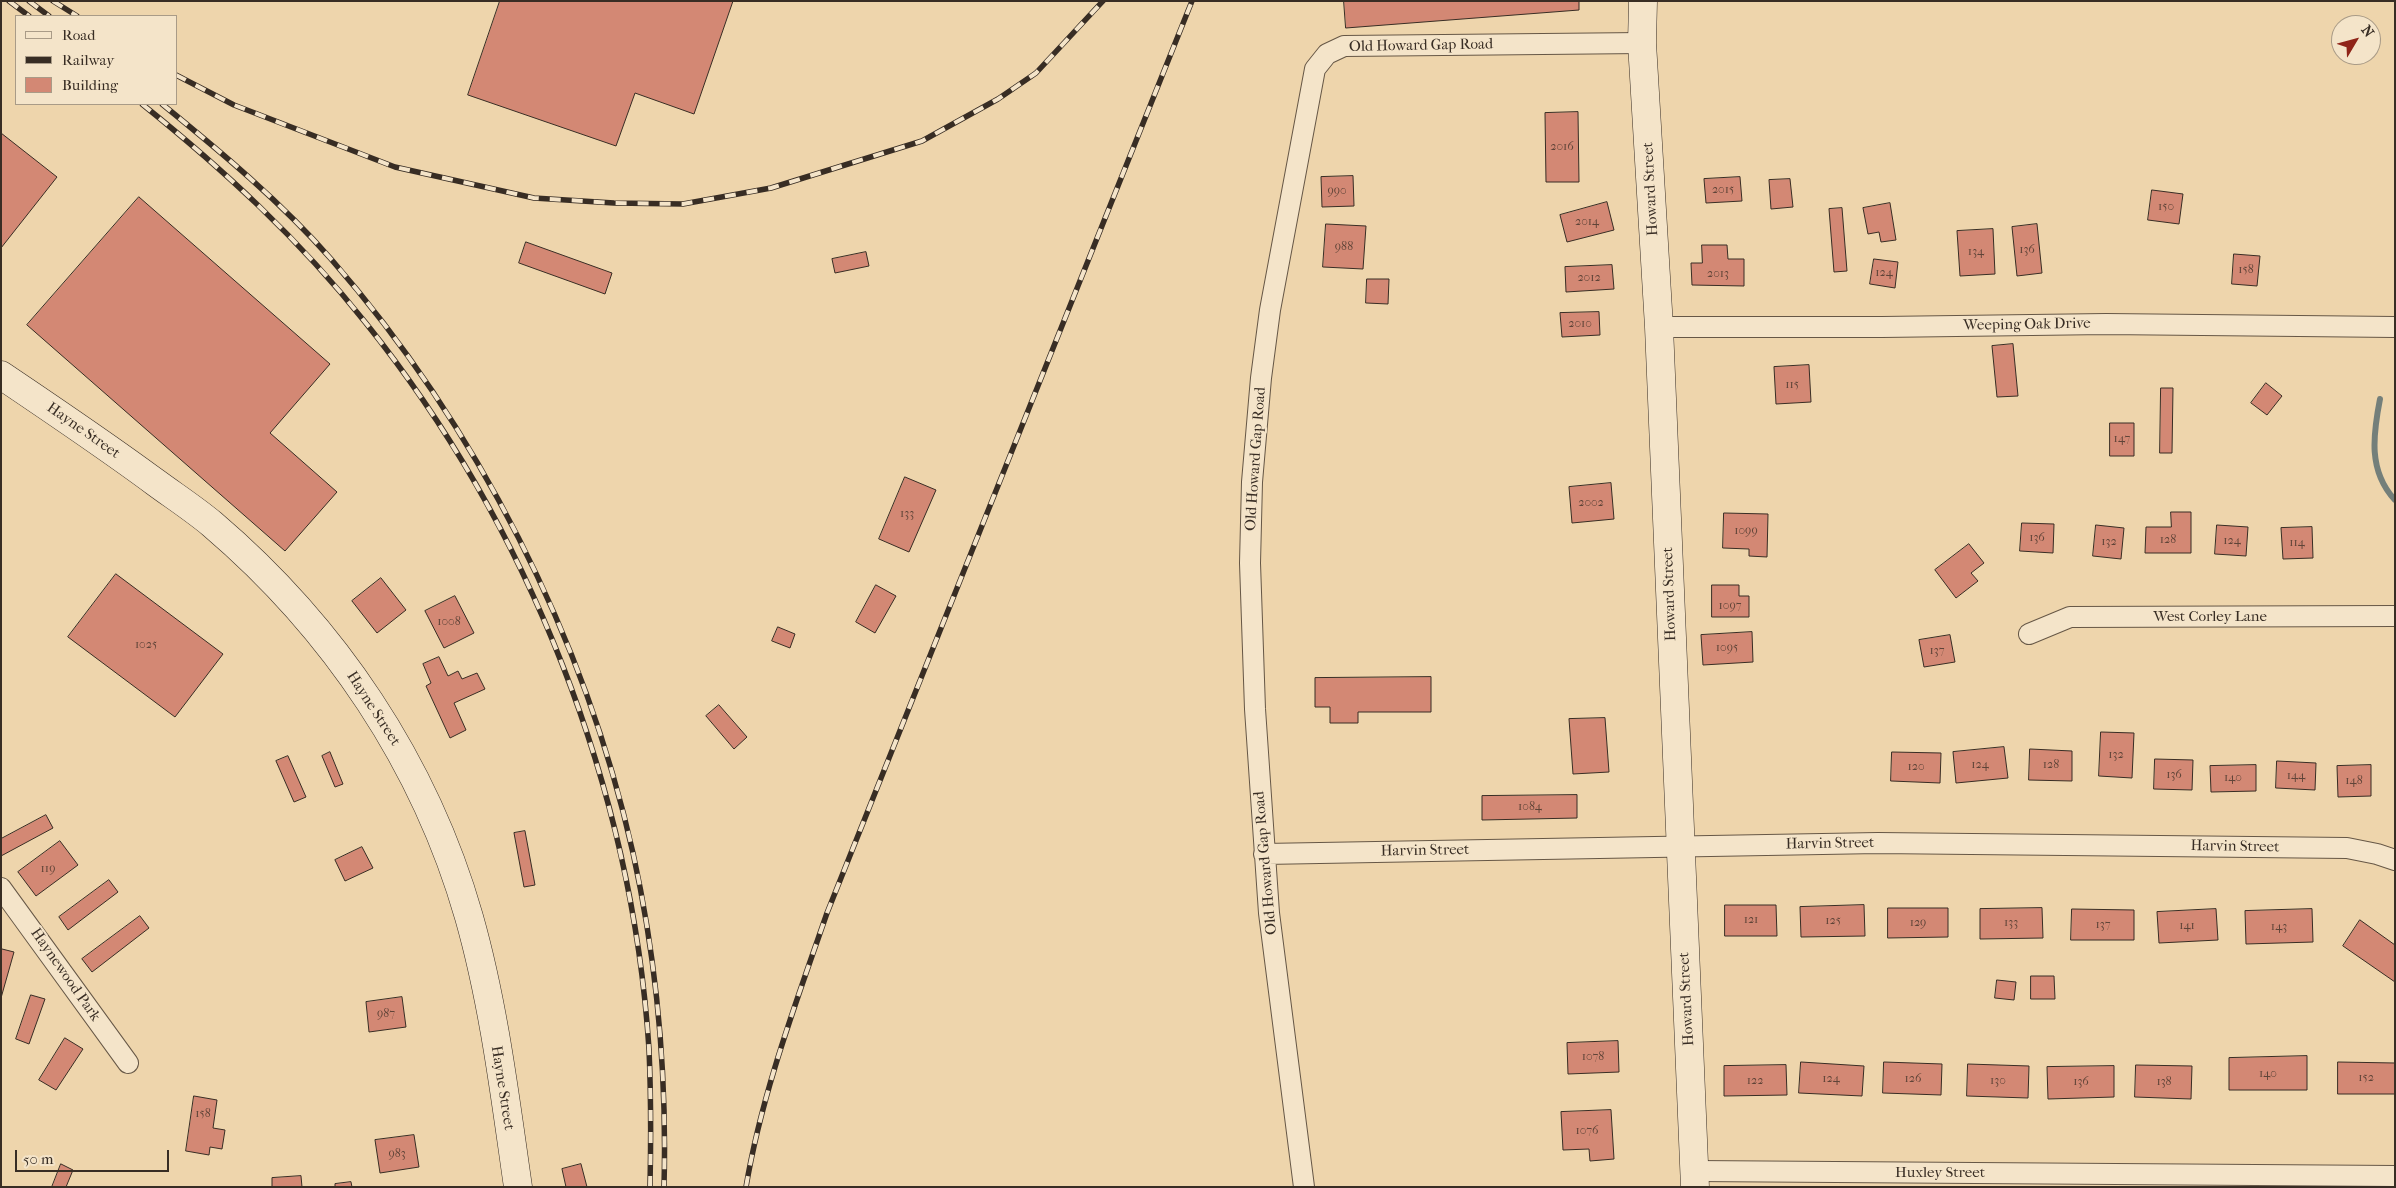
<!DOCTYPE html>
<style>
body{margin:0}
#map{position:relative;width:2396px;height:1188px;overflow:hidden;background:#eed5ac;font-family:"IM FELL French Canon",serif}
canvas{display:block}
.frame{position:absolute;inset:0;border:2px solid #382d24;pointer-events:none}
.legend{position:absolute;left:15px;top:15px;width:162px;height:90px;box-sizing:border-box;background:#f4e4c9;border:1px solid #a99b87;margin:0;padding:6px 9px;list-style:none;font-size:15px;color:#382d24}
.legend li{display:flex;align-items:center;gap:10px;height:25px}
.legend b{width:25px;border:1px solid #a99b87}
.north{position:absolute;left:2331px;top:15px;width:50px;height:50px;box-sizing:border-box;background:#f4e4c9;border:1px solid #a99b87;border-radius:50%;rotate:53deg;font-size:14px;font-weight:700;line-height:20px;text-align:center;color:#382d24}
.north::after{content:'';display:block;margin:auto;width:18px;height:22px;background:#8f2418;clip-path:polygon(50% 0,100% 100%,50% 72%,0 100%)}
.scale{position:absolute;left:15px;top:1150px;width:154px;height:22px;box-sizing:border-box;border:2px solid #382d24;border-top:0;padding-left:6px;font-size:15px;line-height:18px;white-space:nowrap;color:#382d24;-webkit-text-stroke:4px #f4e4c9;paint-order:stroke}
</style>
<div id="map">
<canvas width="2396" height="1188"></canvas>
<div class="frame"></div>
<ul class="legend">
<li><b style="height:6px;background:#f4e4c9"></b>Road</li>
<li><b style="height:6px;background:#382d24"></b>Railway</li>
<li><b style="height:14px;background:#d38874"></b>Building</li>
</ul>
<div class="north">N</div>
<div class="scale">50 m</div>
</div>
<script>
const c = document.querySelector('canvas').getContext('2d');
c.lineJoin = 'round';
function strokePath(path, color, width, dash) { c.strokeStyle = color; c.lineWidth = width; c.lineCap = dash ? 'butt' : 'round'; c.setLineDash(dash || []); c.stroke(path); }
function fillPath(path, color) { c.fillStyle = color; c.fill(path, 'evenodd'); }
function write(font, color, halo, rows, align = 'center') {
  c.font = font + ' "IM FELL French Canon",serif'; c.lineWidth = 4; c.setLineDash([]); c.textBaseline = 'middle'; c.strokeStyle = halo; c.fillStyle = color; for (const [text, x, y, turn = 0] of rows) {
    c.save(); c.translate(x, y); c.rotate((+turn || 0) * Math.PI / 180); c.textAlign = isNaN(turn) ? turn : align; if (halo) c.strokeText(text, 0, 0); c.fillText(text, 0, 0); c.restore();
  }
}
const stream = new Path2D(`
 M 2380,399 C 2373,435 2368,471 2395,500`);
const building = new Path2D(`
 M 500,1 L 733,1 L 694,114 L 635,93 L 616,146 L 468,95 Z
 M 1344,1 L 1579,1 L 1579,10 L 1346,28 Z
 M 1578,112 L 1579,182 L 1546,182 L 1545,113 Z
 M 1,133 L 57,177 L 1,248 Z
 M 1353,176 L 1354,206 L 1322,207 L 1321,177 Z
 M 1740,177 L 1742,201 L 1706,203 L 1704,179 Z
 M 1790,179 L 1793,207 L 1771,209 L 1769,180 Z
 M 2152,190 L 2183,194 L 2179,224 L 2148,220 Z
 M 139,197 L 330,364 L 270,433 L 337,492 L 285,551 L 27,325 Z
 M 1607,202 L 1614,230 L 1567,242 L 1560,215 Z
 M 1890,203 L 1896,240 L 1881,242 L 1879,232 L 1868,234 L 1863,208 Z
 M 1842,208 L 1847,271 L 1834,272 L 1829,209 Z
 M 1326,224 L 1366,226 L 1363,269 L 1323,267 Z
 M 2037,224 L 2042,273 L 2017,276 L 2012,227 Z
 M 1993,229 L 1995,274 L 1960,276 L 1957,231 Z
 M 526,242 L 612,273 L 605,294 L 519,263 Z
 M 1702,245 L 1727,245 L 1728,259 L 1744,259 L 1744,286 L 1692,285 L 1691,263 L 1702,263 Z
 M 866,252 L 869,266 L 835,273 L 832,259 Z
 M 2234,254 L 2260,256 L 2257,286 L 2232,284 Z
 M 1874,259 L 1898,262 L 1895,288 L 1870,284 Z
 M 1612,265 L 1614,289 L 1566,292 L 1565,267 Z
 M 1367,279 L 1389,279 L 1388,304 L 1366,303 Z
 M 1599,312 L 1600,335 L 1562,337 L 1560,313 Z
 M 2013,344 L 2018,396 L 1997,397 L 1992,346 Z
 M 1809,365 L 1811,402 L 1776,404 L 1774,367 Z
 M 2266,383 L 2282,396 L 2267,415 L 2251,403 Z
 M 2161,388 L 2173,388 L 2172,453 L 2160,453 Z
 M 2110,423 L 2134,423 L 2134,456 L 2110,456 Z
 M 905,477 L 936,490 L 909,552 L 879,539 Z
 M 1611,483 L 1614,519 L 1572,523 L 1569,487 Z
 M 2171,512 L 2191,512 L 2191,553 L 2145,553 L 2146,527 L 2171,527 Z
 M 1724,513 L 1768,514 L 1767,557 L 1749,556 L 1749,549 L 1723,548 Z
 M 2022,523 L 2054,524 L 2053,553 L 2020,551 Z
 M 2096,525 L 2124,528 L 2121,559 L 2093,556 Z
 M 2217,525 L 2248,527 L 2246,556 L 2215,554 Z
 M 2312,527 L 2313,558 L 2283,559 L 2281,528 Z
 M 1969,544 L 1984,563 L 1971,573 L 1978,581 L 1956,598 L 1935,570 Z
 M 116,574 L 223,654 L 175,717 L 68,637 Z
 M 381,578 L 406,610 L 377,633 L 352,601 Z
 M 876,585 L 896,596 L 875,633 L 856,622 Z
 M 1712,585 L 1739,585 L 1739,596 L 1749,596 L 1749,617 L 1712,617 Z
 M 455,596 L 474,633 L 444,648 L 425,611 Z
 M 778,627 L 795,634 L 790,648 L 772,641 Z
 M 1752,632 L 1753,662 L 1703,665 L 1701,635 Z
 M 1950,635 L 1955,662 L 1924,667 L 1919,640 Z
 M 439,657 L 448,676 L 458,671 L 462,679 L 477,673 L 485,689 L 454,703 L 466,730 L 450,738 L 426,686 L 431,683 L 423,664 Z
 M 1431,677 L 1431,712 L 1358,712 L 1358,723 L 1330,723 L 1330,707 L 1315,707 L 1315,678 Z
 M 719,705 L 747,737 L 734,749 L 706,716 Z
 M 1605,718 L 1609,772 L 1573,774 L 1569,719 Z
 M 2101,732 L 2134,733 L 2132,778 L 2099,776 Z
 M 2004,747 L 2008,778 L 1956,783 L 1953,752 Z
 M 2030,749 L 2072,751 L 2072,781 L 2029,780 Z
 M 330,752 L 343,784 L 335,787 L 322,756 Z
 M 1892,752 L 1941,753 L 1940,783 L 1891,781 Z
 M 288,756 L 306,797 L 294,802 L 276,761 Z
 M 2155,759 L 2193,760 L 2192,790 L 2154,789 Z
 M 2277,761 L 2316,763 L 2315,790 L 2276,788 Z
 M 2256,765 L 2256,791 L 2211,792 L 2210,766 Z
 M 2371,765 L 2371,796 L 2338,797 L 2337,766 Z
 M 1577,795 L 1577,818 L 1482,820 L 1482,796 Z
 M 46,815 L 53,828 L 1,856 L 1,839 Z
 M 525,831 L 535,885 L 524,887 L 514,833 Z
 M 60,841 L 78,865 L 36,896 L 18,872 Z
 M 362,847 L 373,868 L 345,881 L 335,860 Z
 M 109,880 L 118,892 L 68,930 L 59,917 Z
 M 1725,905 L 1776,905 L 1777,936 L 1725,936 Z
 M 1864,905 L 1865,936 L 1801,937 L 1800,907 Z
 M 1888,908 L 1948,908 L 1948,937 L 1888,938 Z
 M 2042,908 L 2043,938 L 1980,939 L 1980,909 Z
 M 2072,909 L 2134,910 L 2134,940 L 2071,940 Z
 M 2216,909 L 2218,940 L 2159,943 L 2157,912 Z
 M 2312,909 L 2313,942 L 2246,944 L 2245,911 Z
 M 140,916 L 149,928 L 92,972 L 82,959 Z
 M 2360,920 L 2395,945 L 2395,982 L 2343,946 Z
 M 2,949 L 14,952 L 1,998 L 1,951 Z
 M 2031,976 L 2054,976 L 2055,999 L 2031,999 Z
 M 1997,980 L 2016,982 L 2014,1000 L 1995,998 Z
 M 31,995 L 45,999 L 29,1044 L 16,1039 Z
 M 402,997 L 406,1027 L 369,1032 L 366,1002 Z
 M 65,1038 L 83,1049 L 56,1090 L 39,1080 Z
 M 1618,1041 L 1619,1072 L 1568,1074 L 1567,1043 Z
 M 2307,1056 L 2307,1090 L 2229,1090 L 2229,1058 Z
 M 1801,1062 L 1864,1066 L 1862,1096 L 1799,1093 Z
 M 1884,1062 L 1942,1064 L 1941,1095 L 1883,1093 Z
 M 2338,1062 L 2395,1063 L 2395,1094 L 2338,1094 Z
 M 1968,1064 L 2029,1066 L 2028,1098 L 1967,1096 Z
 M 1786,1065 L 1787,1095 L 1724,1096 L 1724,1066 Z
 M 2136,1065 L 2192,1066 L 2191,1099 L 2135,1097 Z
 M 2114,1066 L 2114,1097 L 2048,1099 L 2047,1067 Z
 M 194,1096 L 217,1100 L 213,1128 L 225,1130 L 222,1149 L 210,1147 L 209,1155 L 186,1151 Z
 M 1611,1110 L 1614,1159 L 1590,1161 L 1589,1149 L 1563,1150 L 1561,1112 Z
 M 414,1135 L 419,1167 L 380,1173 L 375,1140 Z
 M 61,1164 L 73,1170 L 66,1187 L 52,1187 Z
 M 581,1164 L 587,1187 L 566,1187 L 562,1169 Z
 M 301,1176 L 302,1187 L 272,1187 L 272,1178 Z
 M 351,1182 L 352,1187 L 335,1187 L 335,1184 Z`);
const street = new Path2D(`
 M 1659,327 L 1882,327 L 2106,324 L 2395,327
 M 2029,634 L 2070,617 L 2395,616
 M 1264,854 L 1878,843 L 2347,848 L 2377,854 L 2395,860
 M 1,888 L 128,1063
 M 1695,1171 L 2395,1176
 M 1304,1187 L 1269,913 L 1255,709 L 1250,563 L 1252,482 L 1261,378 L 1270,310 L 1315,69 L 1327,54 L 1344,46 L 1642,43`);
const secondary = new Path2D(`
 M 1643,1 L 1642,43 L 1659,327 L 1695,1187
 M 1,375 C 53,410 105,445 155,482 C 174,496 194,509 212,524 C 334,628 425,763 469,917 C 494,1005 505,1097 518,1187`);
const rail = new Path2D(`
 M 9,1 L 29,16
 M 29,1 L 49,16
 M 53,1 L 77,16
 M 176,75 L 234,105 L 395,167 L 534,198 L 614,203 L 683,204 L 771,188 L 922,141 L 998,99 L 1036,73 L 1103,1
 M 142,104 C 224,170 299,239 365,322 C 529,526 632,788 649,1049 C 651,1095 651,1141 650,1187
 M 162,104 C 221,152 281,202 331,259 C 476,425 585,638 633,853 C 657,962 667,1075 664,1187
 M 746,1187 C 762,1092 796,1003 827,913 L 1192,1`);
const numberNames = [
 ["2016",1562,147],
 ["2015",1723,190],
 ["990",1337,191],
 ["150",2166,207],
 ["2014",1587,222],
 ["988",1344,247],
 ["136",2027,250],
 ["134",1976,252],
 ["158",2246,270],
 ["124",1884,273],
 ["2013",1718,274],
 ["2012",1589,278],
 ["2010",1580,324],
 ["115",1792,385],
 ["147",2122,439],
 ["2002",1591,503],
 ["133",907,514],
 ["1099",1746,531],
 ["136",2037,538],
 ["128",2168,540],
 ["124",2232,541],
 ["132",2109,542],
 ["114",2297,543],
 ["1097",1730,606],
 ["1008",449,622],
 ["1025",146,645],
 ["1095",1727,648],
 ["137",1937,651],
 ["132",2116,755],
 ["124",1980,765],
 ["128",2051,765],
 ["120",1916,767],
 ["136",2174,775],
 ["144",2296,776],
 ["140",2233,778],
 ["148",2354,781],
 ["1084",1530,807],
 ["119",48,869],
 ["121",1751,920],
 ["125",1833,921],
 ["129",1918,923],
 ["133",2011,923],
 ["137",2103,925],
 ["141",2187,926],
 ["143",2279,927],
 ["987",386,1014],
 ["1078",1593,1057],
 ["140",2268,1074],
 ["152",2366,1078],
 ["124",1831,1079],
 ["126",1913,1079],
 ["122",1755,1081],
 ["130",1998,1081],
 ["136",2081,1082],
 ["138",2164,1082],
 ["158",203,1114],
 ["1076",1587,1131],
 ["983",397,1154]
];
const streetNames = [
 ["Old Howard Gap Road",1421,46,-1],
 ["Howard Street",1651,189,-93],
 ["Weeping Oak Drive",2027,325,-1],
 ["Hayne Street",83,431,35],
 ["Old Howard Gap Road",1256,459,-86],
 ["Howard Street",1670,594,-92],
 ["West Corley Lane",2210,617],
 ["Hayne Street",373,709,57],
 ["Harvin Street",1830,844,-1],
 ["Harvin Street",2235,847,1],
 ["Harvin Street",1425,851,-1],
 ["Old Howard Gap Road",1266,863,-95],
 ["Haynewood Park",65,975,55],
 ["Howard Street",1687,999,-93],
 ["Hayne Street",502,1088,81],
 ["Huxley Street",1940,1173]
];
strokePath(stream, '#747f7a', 6);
fillPath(building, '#d38874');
strokePath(building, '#382d24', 1);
strokePath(street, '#665746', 22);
strokePath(secondary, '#382d24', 29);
strokePath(street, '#f4e4c9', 20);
strokePath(secondary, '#f4e4c9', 28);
strokePath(rail, '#382d24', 5.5);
strokePath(rail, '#f4e4c9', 4, [11]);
write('12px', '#5f4438', null, numberNames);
write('15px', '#382d24', '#f4e4c9', streetNames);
</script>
